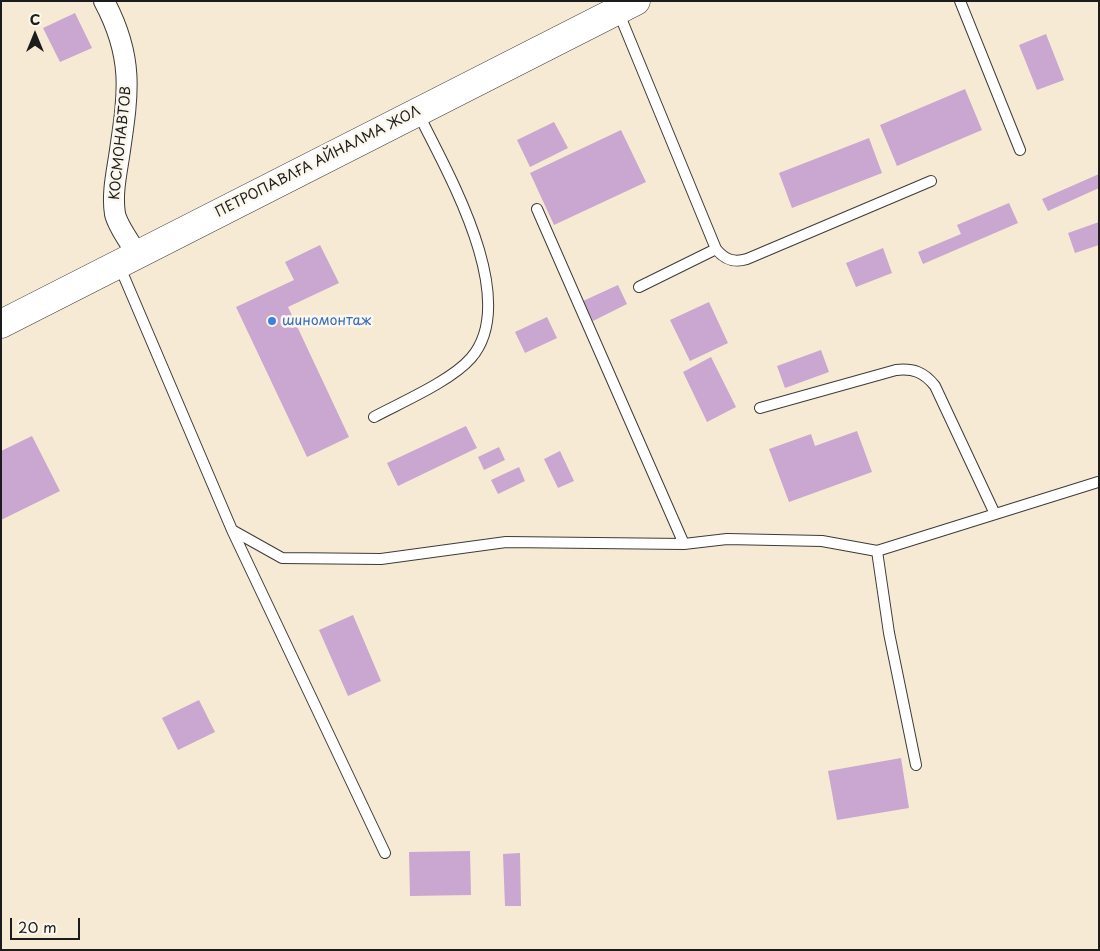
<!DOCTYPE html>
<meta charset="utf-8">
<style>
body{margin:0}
#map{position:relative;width:1100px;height:951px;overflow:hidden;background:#f6ead5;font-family:"Playpen Sans",sans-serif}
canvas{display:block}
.frame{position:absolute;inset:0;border:2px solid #1c1c1c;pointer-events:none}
.north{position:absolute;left:10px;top:10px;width:50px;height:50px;-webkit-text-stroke:4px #fbf7ec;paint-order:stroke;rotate:0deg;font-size:14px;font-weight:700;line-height:20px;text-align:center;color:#1c1c1c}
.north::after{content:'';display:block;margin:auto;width:18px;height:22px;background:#1c1c1c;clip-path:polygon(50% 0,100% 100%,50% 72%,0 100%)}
.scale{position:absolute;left:10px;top:918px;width:70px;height:22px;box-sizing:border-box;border:2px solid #1c1c1c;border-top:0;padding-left:6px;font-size:15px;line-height:18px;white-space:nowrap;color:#1c1c1c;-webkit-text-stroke:4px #fbf7ec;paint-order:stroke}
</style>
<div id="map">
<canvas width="1100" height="951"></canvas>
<div class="frame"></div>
<div class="north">С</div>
<div class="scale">20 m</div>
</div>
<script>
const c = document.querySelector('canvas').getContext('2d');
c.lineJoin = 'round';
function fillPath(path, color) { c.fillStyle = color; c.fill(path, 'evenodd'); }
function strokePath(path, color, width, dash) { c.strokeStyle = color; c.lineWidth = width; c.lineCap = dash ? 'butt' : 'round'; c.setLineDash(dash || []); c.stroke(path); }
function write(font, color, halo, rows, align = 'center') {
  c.font = font + ' "Playpen Sans",sans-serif'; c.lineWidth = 5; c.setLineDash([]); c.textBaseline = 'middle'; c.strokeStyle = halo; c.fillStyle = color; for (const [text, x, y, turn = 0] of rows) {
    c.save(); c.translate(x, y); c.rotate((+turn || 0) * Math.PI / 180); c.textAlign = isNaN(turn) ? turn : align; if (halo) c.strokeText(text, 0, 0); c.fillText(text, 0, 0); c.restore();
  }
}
const building = new Path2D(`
 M 75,13 L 92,48 L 60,62 L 43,28 Z
 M 1046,34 L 1064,80 L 1037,90 L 1019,45 Z
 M 965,89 L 982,130 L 897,166 L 880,125 Z
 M 554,122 L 568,148 L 530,167 L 517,140 Z
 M 621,130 L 646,182 L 554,225 L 530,173 Z
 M 869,138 L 882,173 L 792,208 L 779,173 Z
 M 1099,174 L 1099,188 L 1048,211 L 1042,199 Z
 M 1009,203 L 1018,223 L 923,264 L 918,252 L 961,234 L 957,225 Z
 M 1099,222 L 1099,245 L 1075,253 L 1068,233 Z
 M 320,245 L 339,283 L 288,307 L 349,437 L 307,457 L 236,307 L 294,280 L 285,262 Z
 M 883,248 L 892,273 L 856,287 L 846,263 Z
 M 618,285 L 627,304 L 593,321 L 583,301 Z
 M 709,302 L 728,343 L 690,361 L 670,320 Z
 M 547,317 L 557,338 L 525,353 L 515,332 Z
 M 821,350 L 829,372 L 785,388 L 777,366 Z
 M 711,357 L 736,407 L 707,422 L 683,372 Z
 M 466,426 L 477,448 L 398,486 L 387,463 Z
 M 857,431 L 872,472 L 789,502 L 769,449 L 811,434 L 815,446 Z
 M 32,436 L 60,491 L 1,520 L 1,451 Z
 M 499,447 L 505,460 L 484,470 L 478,457 Z
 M 560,451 L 574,481 L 558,488 L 544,459 Z
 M 519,467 L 525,481 L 498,494 L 491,480 Z
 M 353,615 L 381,681 L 348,696 L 319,630 Z
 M 199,700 L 215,732 L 178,750 L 162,718 Z
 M 901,758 L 909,808 L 837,820 L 828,771 Z
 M 470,851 L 471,895 L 410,896 L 409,852 Z
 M 520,853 L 521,906 L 505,906 L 503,854 Z`);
const service = new Path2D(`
 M 960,1 L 1020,150
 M 618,11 L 716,249 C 725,260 734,263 747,259 L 931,181
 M 537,209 L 684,544
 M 119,265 L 232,530 L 385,853
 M 639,287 L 716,249
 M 760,408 L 896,370 C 913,368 924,372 935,386 L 995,514
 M 374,417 C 402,402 451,381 471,358 C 522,299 446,170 418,113
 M 232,530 L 282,558 L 381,559 L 506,542 L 684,544 L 727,539 L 822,541 L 877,551 L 1098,482
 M 877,551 L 889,633 L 916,765`);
const minor = new Path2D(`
 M 104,1 C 135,59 128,95 119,157 C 116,176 112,195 115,214 C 118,227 130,242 137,254`);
const trunk = new Path2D(`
 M 1,324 L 636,1`);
const markers = [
 [272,321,5,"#3f7fe0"]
];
const streetNames = [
 ["КОСМОНАВТОВ",121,143,-84],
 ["ПЕТРОПАВЛҒА АЙНАЛМА ЖОЛ",318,162,-27]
];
const shopNames = [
 ["шиномонтаж",282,321]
];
fillPath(building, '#c9a7d0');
strokePath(service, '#3d3b38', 12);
strokePath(minor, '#3d3b38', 22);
strokePath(trunk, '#3d3b38', 29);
strokePath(service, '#fff', 10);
strokePath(minor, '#fff', 20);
strokePath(trunk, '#fff', 28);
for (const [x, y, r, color] of markers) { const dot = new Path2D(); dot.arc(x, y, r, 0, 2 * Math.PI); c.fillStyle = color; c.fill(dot); strokePath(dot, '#fbf7ec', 2); }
write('14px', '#1c1c1c', '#fbf7ec', streetNames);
write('14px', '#366cbe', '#fbf7ec', shopNames, 'left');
</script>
